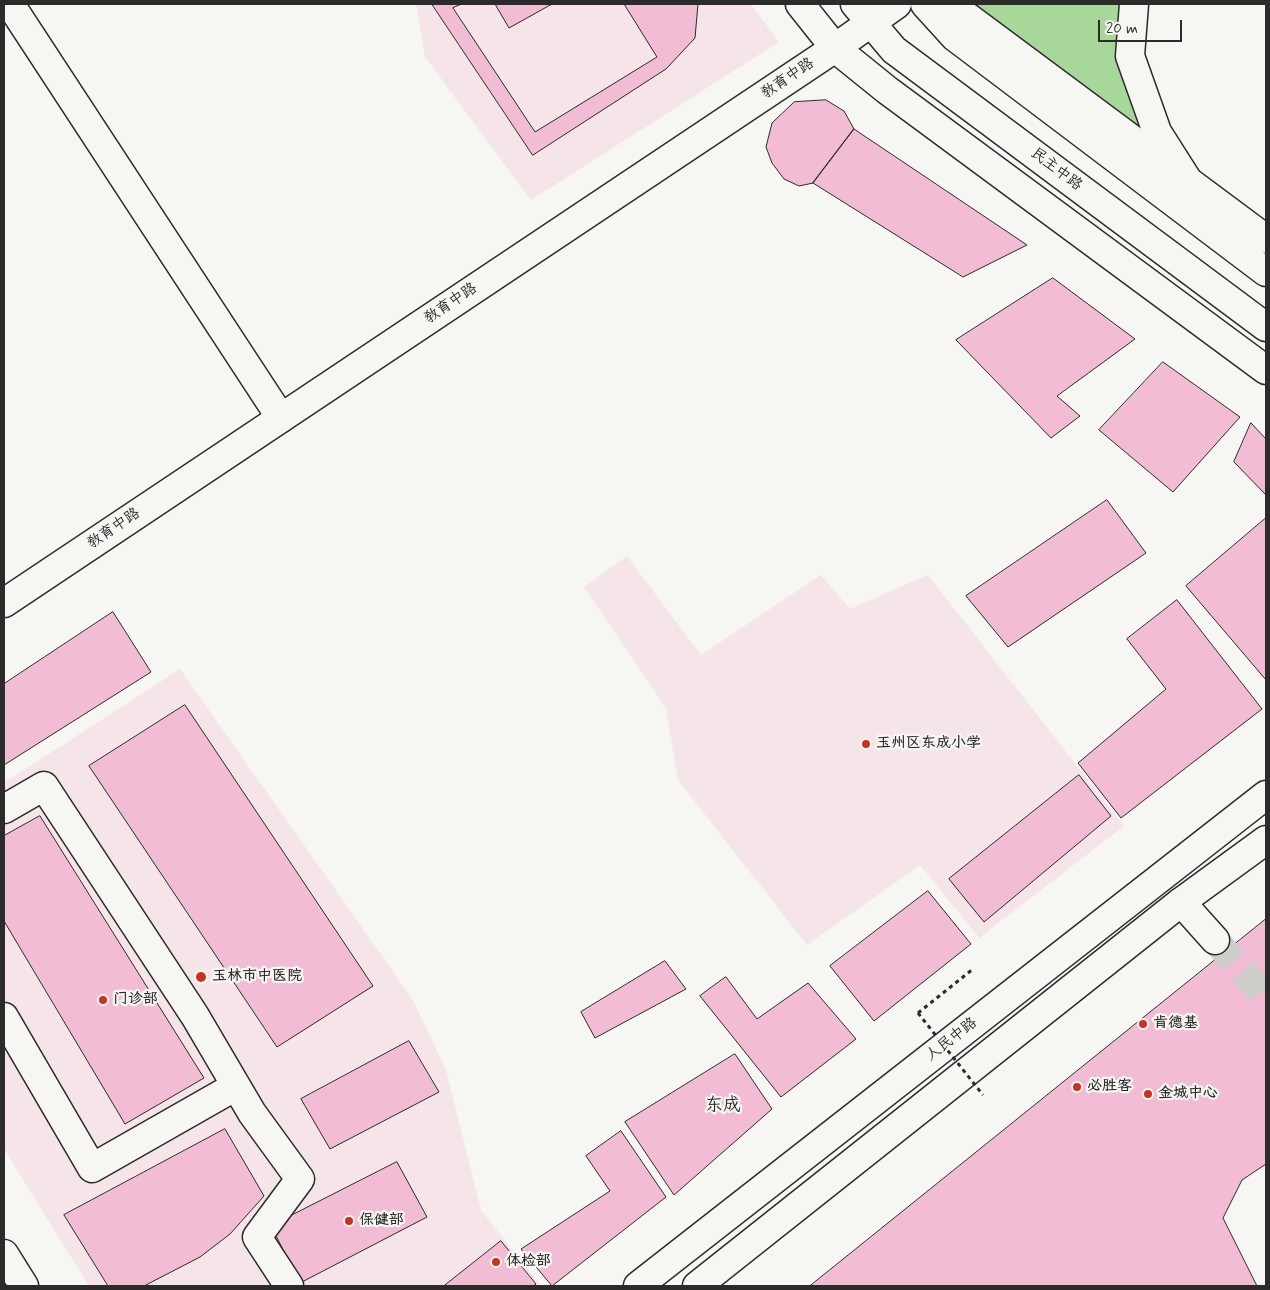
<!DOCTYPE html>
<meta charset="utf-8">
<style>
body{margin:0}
#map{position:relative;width:1270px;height:1290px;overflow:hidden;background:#f6f6f2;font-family:Mynerve,sans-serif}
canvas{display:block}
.frame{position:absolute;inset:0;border:5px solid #2b2b2b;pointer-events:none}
.scale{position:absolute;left:1098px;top:20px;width:84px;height:22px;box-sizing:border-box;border:2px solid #2b2b2b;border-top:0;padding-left:6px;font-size:15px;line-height:18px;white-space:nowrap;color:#2b2b2b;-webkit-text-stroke:4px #f6f6f2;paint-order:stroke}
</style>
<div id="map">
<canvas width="1270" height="1290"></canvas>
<div class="frame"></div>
<div class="scale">20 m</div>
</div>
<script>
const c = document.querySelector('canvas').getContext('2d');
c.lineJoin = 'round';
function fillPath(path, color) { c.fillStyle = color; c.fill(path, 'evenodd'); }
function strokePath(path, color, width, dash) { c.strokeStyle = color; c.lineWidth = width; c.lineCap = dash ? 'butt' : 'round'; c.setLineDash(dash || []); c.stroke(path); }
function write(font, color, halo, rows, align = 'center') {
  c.font = font + ' Mynerve,"LXGW WenKai TC",sans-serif'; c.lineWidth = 4.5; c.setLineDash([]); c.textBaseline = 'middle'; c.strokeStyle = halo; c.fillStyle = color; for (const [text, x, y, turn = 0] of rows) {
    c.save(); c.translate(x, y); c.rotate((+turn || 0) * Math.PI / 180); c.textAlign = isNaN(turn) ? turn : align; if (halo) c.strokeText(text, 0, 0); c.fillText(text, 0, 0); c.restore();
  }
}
const built = new Path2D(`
 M 416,4 L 751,4 L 779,42 L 531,200 L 425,57 Z
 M 627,556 L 701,655 L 821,575 L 850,609 L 928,575 L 1124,826 L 979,938 L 920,865 L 807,945 L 678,780 L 666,708 L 584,587 Z
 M 180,669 L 413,1000 L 446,1070 L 481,1210 L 541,1286 L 89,1286 L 4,1149 L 4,783 Z`);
const green = new Path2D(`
 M 970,4 L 1124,4 L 1144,139 Z`);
const building = new Path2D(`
 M 432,4 L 698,4 L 695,38 L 666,69 L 533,155 Z
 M 462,4 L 495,4 L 509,28 L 552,4 L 624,4 L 657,57 L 535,132 L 453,8 Z
 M 826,100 L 844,111 L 854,129 L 813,183 L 799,186 L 784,179 L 772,163 L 766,147 L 772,123 L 794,102 Z
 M 854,129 L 1027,245 L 963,277 L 813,183 Z
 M 1053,278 L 1135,339 L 1057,396 L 1080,416 L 1051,438 L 956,340 Z
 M 1163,362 L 1240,417 L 1173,492 L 1099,430 Z
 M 1251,423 L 1266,439 L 1266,495 L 1234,462 Z
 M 1107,500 L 1146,553 L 1008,647 L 966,596 Z
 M 1266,518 L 1266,680 L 1186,586 Z
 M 1177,600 L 1262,709 L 1121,818 L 1078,763 L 1166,689 L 1127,639 Z
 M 113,612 L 151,672 L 4,765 L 4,684 Z
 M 185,705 L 373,986 L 277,1047 L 89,766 Z
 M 1079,775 L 1111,816 L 984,922 L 949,879 Z
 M 40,816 L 204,1078 L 125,1124 L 4,921 L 4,836 Z
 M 928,891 L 971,944 L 874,1021 L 830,966 Z
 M 1266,919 L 1266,1164 L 1242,1180 L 1223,1218 L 1257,1286 L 810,1286 Z
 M 665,961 L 686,989 L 595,1038 L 581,1012 Z
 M 726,977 L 757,1019 L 808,983 L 856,1039 L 781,1097 L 700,996 Z
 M 409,1041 L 439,1092 L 330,1149 L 301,1099 Z
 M 735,1054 L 772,1109 L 674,1195 L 625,1122 Z
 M 225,1129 L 264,1196 L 230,1234 L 200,1257 L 144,1286 L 108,1286 L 64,1215 Z
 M 621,1131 L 666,1197 L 552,1286 L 521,1249 L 610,1191 L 586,1156 Z
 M 397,1162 L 427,1217 L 300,1283 L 271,1226 Z
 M 501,1241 L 536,1284 L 533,1286 L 444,1286 Z`);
const minorTunnel = new Path2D(`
 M 1215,940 L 1266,998`);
const path = new Path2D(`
 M 918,1013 L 973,969`);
const minor = new Path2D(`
 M 10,4 L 281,418
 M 800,4 L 835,48 L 887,90 L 1266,370
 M 950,4 L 1266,239
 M 4,809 L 44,786 L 195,1016 L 252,1113 L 300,1179 L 257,1237 L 289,1286
 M 1181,902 L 1215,940
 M 4,1017 L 92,1168 L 236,1086`);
const major = new Path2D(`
 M 855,4 L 894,50 L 1266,327
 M 925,4 L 955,37 L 1266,272
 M 1134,4 L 1130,56 L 1157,132 L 1218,228
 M 4,603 L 835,48 L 897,4
 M 4,1254 L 24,1286
 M 638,1286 L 1266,795
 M 697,1286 L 1181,902 L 1266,840`);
const pathBridge = new Path2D(`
 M 918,1013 L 983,1095`);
const markers = [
 [866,744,5,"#c8321e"],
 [201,977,6,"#c8321e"],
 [103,1000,5,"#c8321e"],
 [1143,1024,5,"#c8321e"],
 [1077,1087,5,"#c8321e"],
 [1148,1094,5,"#c8321e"],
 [349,1221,5,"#c8321e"],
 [496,1262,5,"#c8321e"]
];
const streetNames = [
 ["教育中路",788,79,-34],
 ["民主中路",1056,170,37],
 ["教育中路",451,304,-34],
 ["教育中路",114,529,-34],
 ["人民中路",952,1040,-38]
];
const poiNames = [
 ["玉州区东成小学",876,744],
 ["玉林市中医院",212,977],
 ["门诊部",113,1000],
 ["肯德基",1153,1024],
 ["必胜客",1087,1087],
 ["金城中心",1158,1094],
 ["保健部",359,1221],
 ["体检部",506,1262]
];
const quarterNames = [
 ["东成",723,1106]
];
fillPath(built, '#f5e5e9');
fillPath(green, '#a7d89a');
fillPath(building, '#f2bcd5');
strokePath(building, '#2b2b2b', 1);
strokePath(minorTunnel, '#cdcdca', 28, [28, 14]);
strokePath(minor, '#2b2b2b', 31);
strokePath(major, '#2b2b2b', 31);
strokePath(path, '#2b2b2b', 3, [4, 4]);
strokePath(minor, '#f6f6f2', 28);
strokePath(major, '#f6f6f2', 28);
strokePath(pathBridge, '#2b2b2b', 3, [4, 4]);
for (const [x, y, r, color] of markers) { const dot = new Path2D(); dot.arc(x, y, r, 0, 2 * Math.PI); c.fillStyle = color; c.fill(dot); strokePath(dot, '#f6f6f2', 2); }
write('15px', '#2b2b2b', '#f6f6f2', streetNames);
write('bold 15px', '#2b2b2b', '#f6f6f2', poiNames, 'left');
write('18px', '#2b2b2b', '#f6f6f2', quarterNames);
</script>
